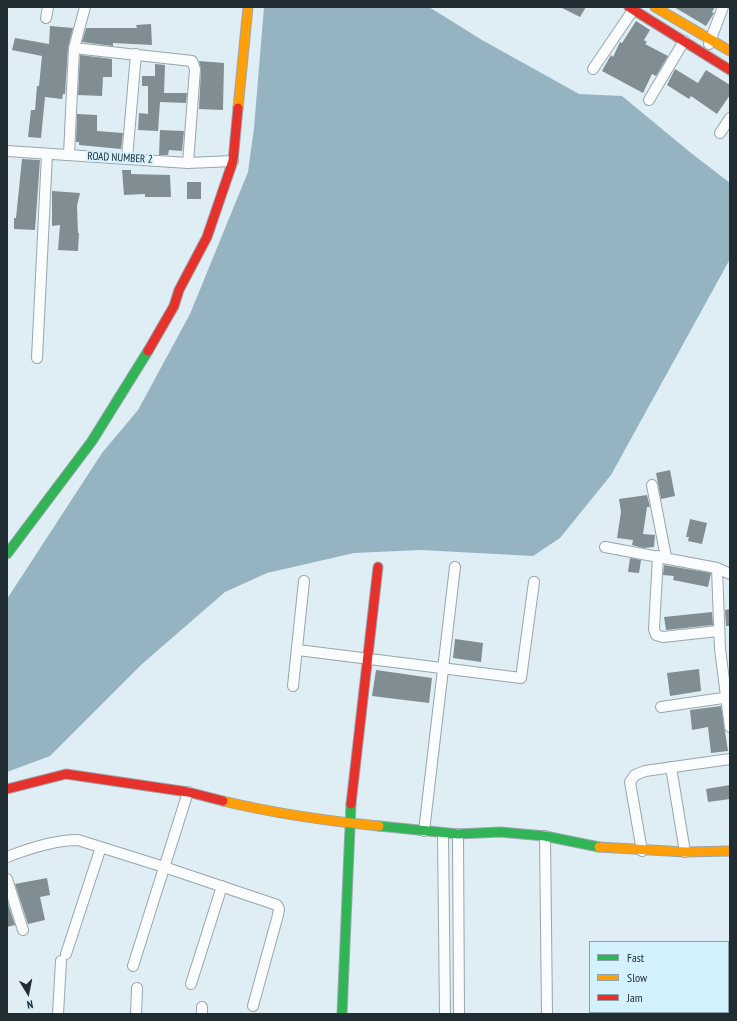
<!DOCTYPE html>
<style>
body{margin:0}
#map{position:relative;width:737px;height:1021px;overflow:hidden;background:#deeef4;font-family:"PT Sans Narrow",sans-serif}
canvas{display:block}
.frame{position:absolute;inset:0;border:8px solid #202e34;pointer-events:none}
.legend{position:absolute;left:589px;top:941px;width:140px;height:72px;box-sizing:border-box;background:#d4f1fe;border:1px solid #8ca3ad;margin:0;padding:5px 7px;list-style:none;font-size:12px;color:#202e34}
.legend li{display:flex;align-items:center;gap:8px;height:20px}
.legend b{width:20px;border:1px solid #8ca3ad}
.north{position:absolute;left:8px;top:973px;width:40px;height:40px;-webkit-text-stroke:3px #d4f1fe;paint-order:stroke;rotate:170deg;font-size:11px;font-weight:700;line-height:16px;text-align:center;color:#202e34}
.north::after{content:'';display:block;margin:auto;width:14px;height:18px;background:#202e34;clip-path:polygon(50% 0,100% 100%,50% 72%,0 100%)}
</style>
<div id="map">
<canvas width="737" height="1021"></canvas>
<div class="frame"></div>
<ul class="legend">
<li><b style="height:5px;background:#30b455"></b>Fast</li>
<li><b style="height:5px;background:#ff9f0a"></b>Slow</li>
<li><b style="height:5px;background:#e5322d"></b>Jam</li>
</ul>
<div class="north">N</div>
</div>
<script>
const c = document.querySelector('canvas').getContext('2d');
c.lineJoin = 'round';
function fillPath(path, color) { c.fillStyle = color; c.fill(path, 'evenodd'); }
function strokePath(path, color, width, dash) { c.strokeStyle = color; c.lineWidth = width; c.lineCap = dash ? 'butt' : 'round'; c.setLineDash(dash || []); c.stroke(path); }
function write(font, color, halo, rows, align = 'center') {
  c.font = font + ' "PT Sans Narrow",sans-serif'; c.lineWidth = 4; c.setLineDash([]); c.textBaseline = 'middle'; c.strokeStyle = halo; c.fillStyle = color; for (const [text, x, y, turn = 0] of rows) {
    c.save(); c.translate(x, y); c.rotate((+turn || 0) * Math.PI / 180); c.textAlign = isNaN(turn) ? turn : align; if (halo) c.strokeText(text, 0, 0); c.fillText(text, 0, 0); c.restore();
  }
}
const water = new Path2D(`
 M 264,7 L 429,7 L 482,40 L 579,94 L 622,96 L 691,153 L 730,183 L 730,259 L 611,475 L 560,538 L 533,556 L 421,550 L 354,553 L 267,573 L 225,592 L 142,664 L 50,756 L 7,772 L 7,599 L 102,453 L 138,410 L 190,314 L 248,172 L 254,128 Z`);
const building = new Path2D(`
 M 560,7 L 586,7 L 580,17 Z
 M 674,7 L 715,7 L 712,12 L 714,13 L 706,26 Z
 M 636,21 L 650,30 L 644,40 L 647,42 L 645,44 L 668,56 L 656,76 L 652,74 L 643,93 L 602,71 L 611,55 L 613,57 L 620,42 L 622,43 Z
 M 151,24 L 152,45 L 113,43 L 113,46 L 82,42 L 86,28 L 137,28 L 136,25 Z
 M 50,26 L 73,28 L 68,48 L 65,94 L 63,94 L 62,99 L 45,97 L 41,138 L 28,137 L 31,110 L 35,110 L 37,86 L 39,86 L 42,56 L 12,50 L 15,38 L 49,44 Z
 M 80,55 L 112,59 L 112,77 L 103,77 L 102,96 L 78,95 Z
 M 199,61 L 224,63 L 223,110 L 199,109 L 201,69 Z
 M 155,64 L 165,65 L 164,93 L 187,93 L 186,103 L 160,102 L 158,131 L 138,130 L 139,113 L 148,114 L 148,86 L 142,86 L 142,76 L 155,76 Z
 M 675,69 L 698,83 L 706,70 L 730,85 L 730,95 L 717,114 L 691,96 L 689,99 L 667,85 Z
 M 77,114 L 97,115 L 97,131 L 123,133 L 121,149 L 79,145 L 79,142 L 76,142 Z
 M 160,130 L 184,131 L 182,151 L 169,150 L 168,155 L 159,155 Z
 M 22,159 L 40,160 L 35,230 L 14,229 L 14,218 L 16,218 Z
 M 122,170 L 131,170 L 131,174 L 170,175 L 171,197 L 145,197 L 145,194 L 124,195 Z
 M 187,182 L 201,182 L 201,199 L 187,199 Z
 M 52,191 L 80,193 L 77,206 L 78,233 L 79,233 L 78,251 L 58,250 L 60,225 L 52,226 Z
 M 670,470 L 675,496 L 661,499 L 656,473 Z
 M 647,495 L 650,507 L 647,507 L 643,534 L 655,535 L 654,547 L 643,548 L 632,545 L 633,540 L 617,538 L 621,512 L 619,499 Z
 M 690,519 L 707,523 L 702,544 L 688,541 L 689,537 L 686,537 Z
 M 630,558 L 641,560 L 639,573 L 628,572 Z
 M 664,565 L 711,573 L 708,587 L 673,580 L 674,576 L 663,575 Z
 M 730,609 L 730,626 L 726,626 L 725,610 Z
 M 712,612 L 713,625 L 666,630 L 664,617 Z
 M 455,639 L 483,643 L 481,662 L 453,658 Z
 M 699,669 L 701,691 L 670,696 L 667,673 Z
 M 376,670 L 432,678 L 429,703 L 372,696 Z
 M 721,706 L 728,751 L 711,753 L 708,727 L 692,730 L 690,710 Z
 M 730,785 L 730,799 L 708,802 L 706,789 Z
 M 47,878 L 50,895 L 40,897 L 45,920 L 28,924 L 15,884 Z
 M 7,901 L 15,925 L 7,927 Z`);
const street = new Path2D(`
 M 46,18 L 48,7
 M 709,44 L 723,7
 M 74,48 L 192,61 L 195,69 L 188,163
 M 593,69 L 633,10
 M 649,100 L 684,41
 M 720,133 L 730,118
 M 7,151 L 188,163 L 233,161
 M 69,155 L 74,48 L 85,7
 M 127,158 L 136,54
 M 37,358 L 47,154
 M 652,485 L 666,557
 M 605,547 L 717,568 L 730,574
 M 658,556 L 654,629 L 656,635 L 663,637 L 718,631
 M 717,568 L 720,649 L 730,727
 M 298,650 L 521,678 L 534,582
 M 293,686 L 304,581
 M 661,707 L 730,697
 M 671,767 L 685,852
 M 424,831 L 455,567
 M 443,833 L 445,1014
 M 458,834 L 459,1014
 M 545,836 L 547,1014
 M 642,851 L 630,782 L 635,775 L 645,771 L 730,759
 M 7,857 C 30,848 54,840 78,840 L 164,867 L 277,905 L 279,909 L 278,915 L 253,1006
 M 7,879 L 23,930
 M 66,954 L 101,847
 M 133,966 L 188,792
 M 191,984 L 222,886
 M 58,1014 L 61,961
 M 136,1014 L 137,988
 M 202,1014 L 202,1007`);
const fast = new Path2D(`
 M 7,554 L 92,441 L 148,351
 M 379,826 L 458,834 L 500,832 L 545,836 L 599,847
 M 342,1014 L 351,804`);
const slow = new Path2D(`
 M 655,7 L 730,51
 M 238,108 L 248,7
 M 223,801 C 273,813 327,821 379,826
 M 599,847 L 685,852 L 730,851`);
const jam = new Path2D(`
 M 629,7 L 730,70
 M 148,351 L 174,306 L 179,290 L 207,237 L 233,161 L 238,108
 M 7,789 L 66,774 L 188,792 L 223,801
 M 351,804 L 378,567`);
const streetNames = [
 ["ROAD NUMBER 2",120,158,3]
];
fillPath(water, '#95b3c1');
fillPath(building, '#808e93');
strokePath(street, '#99a6ac', 12);
strokePath(fast, '#99a6ac', 11);
strokePath(slow, '#99a6ac', 11);
strokePath(jam, '#99a6ac', 11);
strokePath(street, '#fafcfd', 10);
strokePath(fast, '#30b455', 9);
strokePath(slow, '#ff9f0a', 9);
strokePath(jam, '#e5322d', 9);
write('11px', '#202e34', '#d4f1fe', streetNames);
</script>
